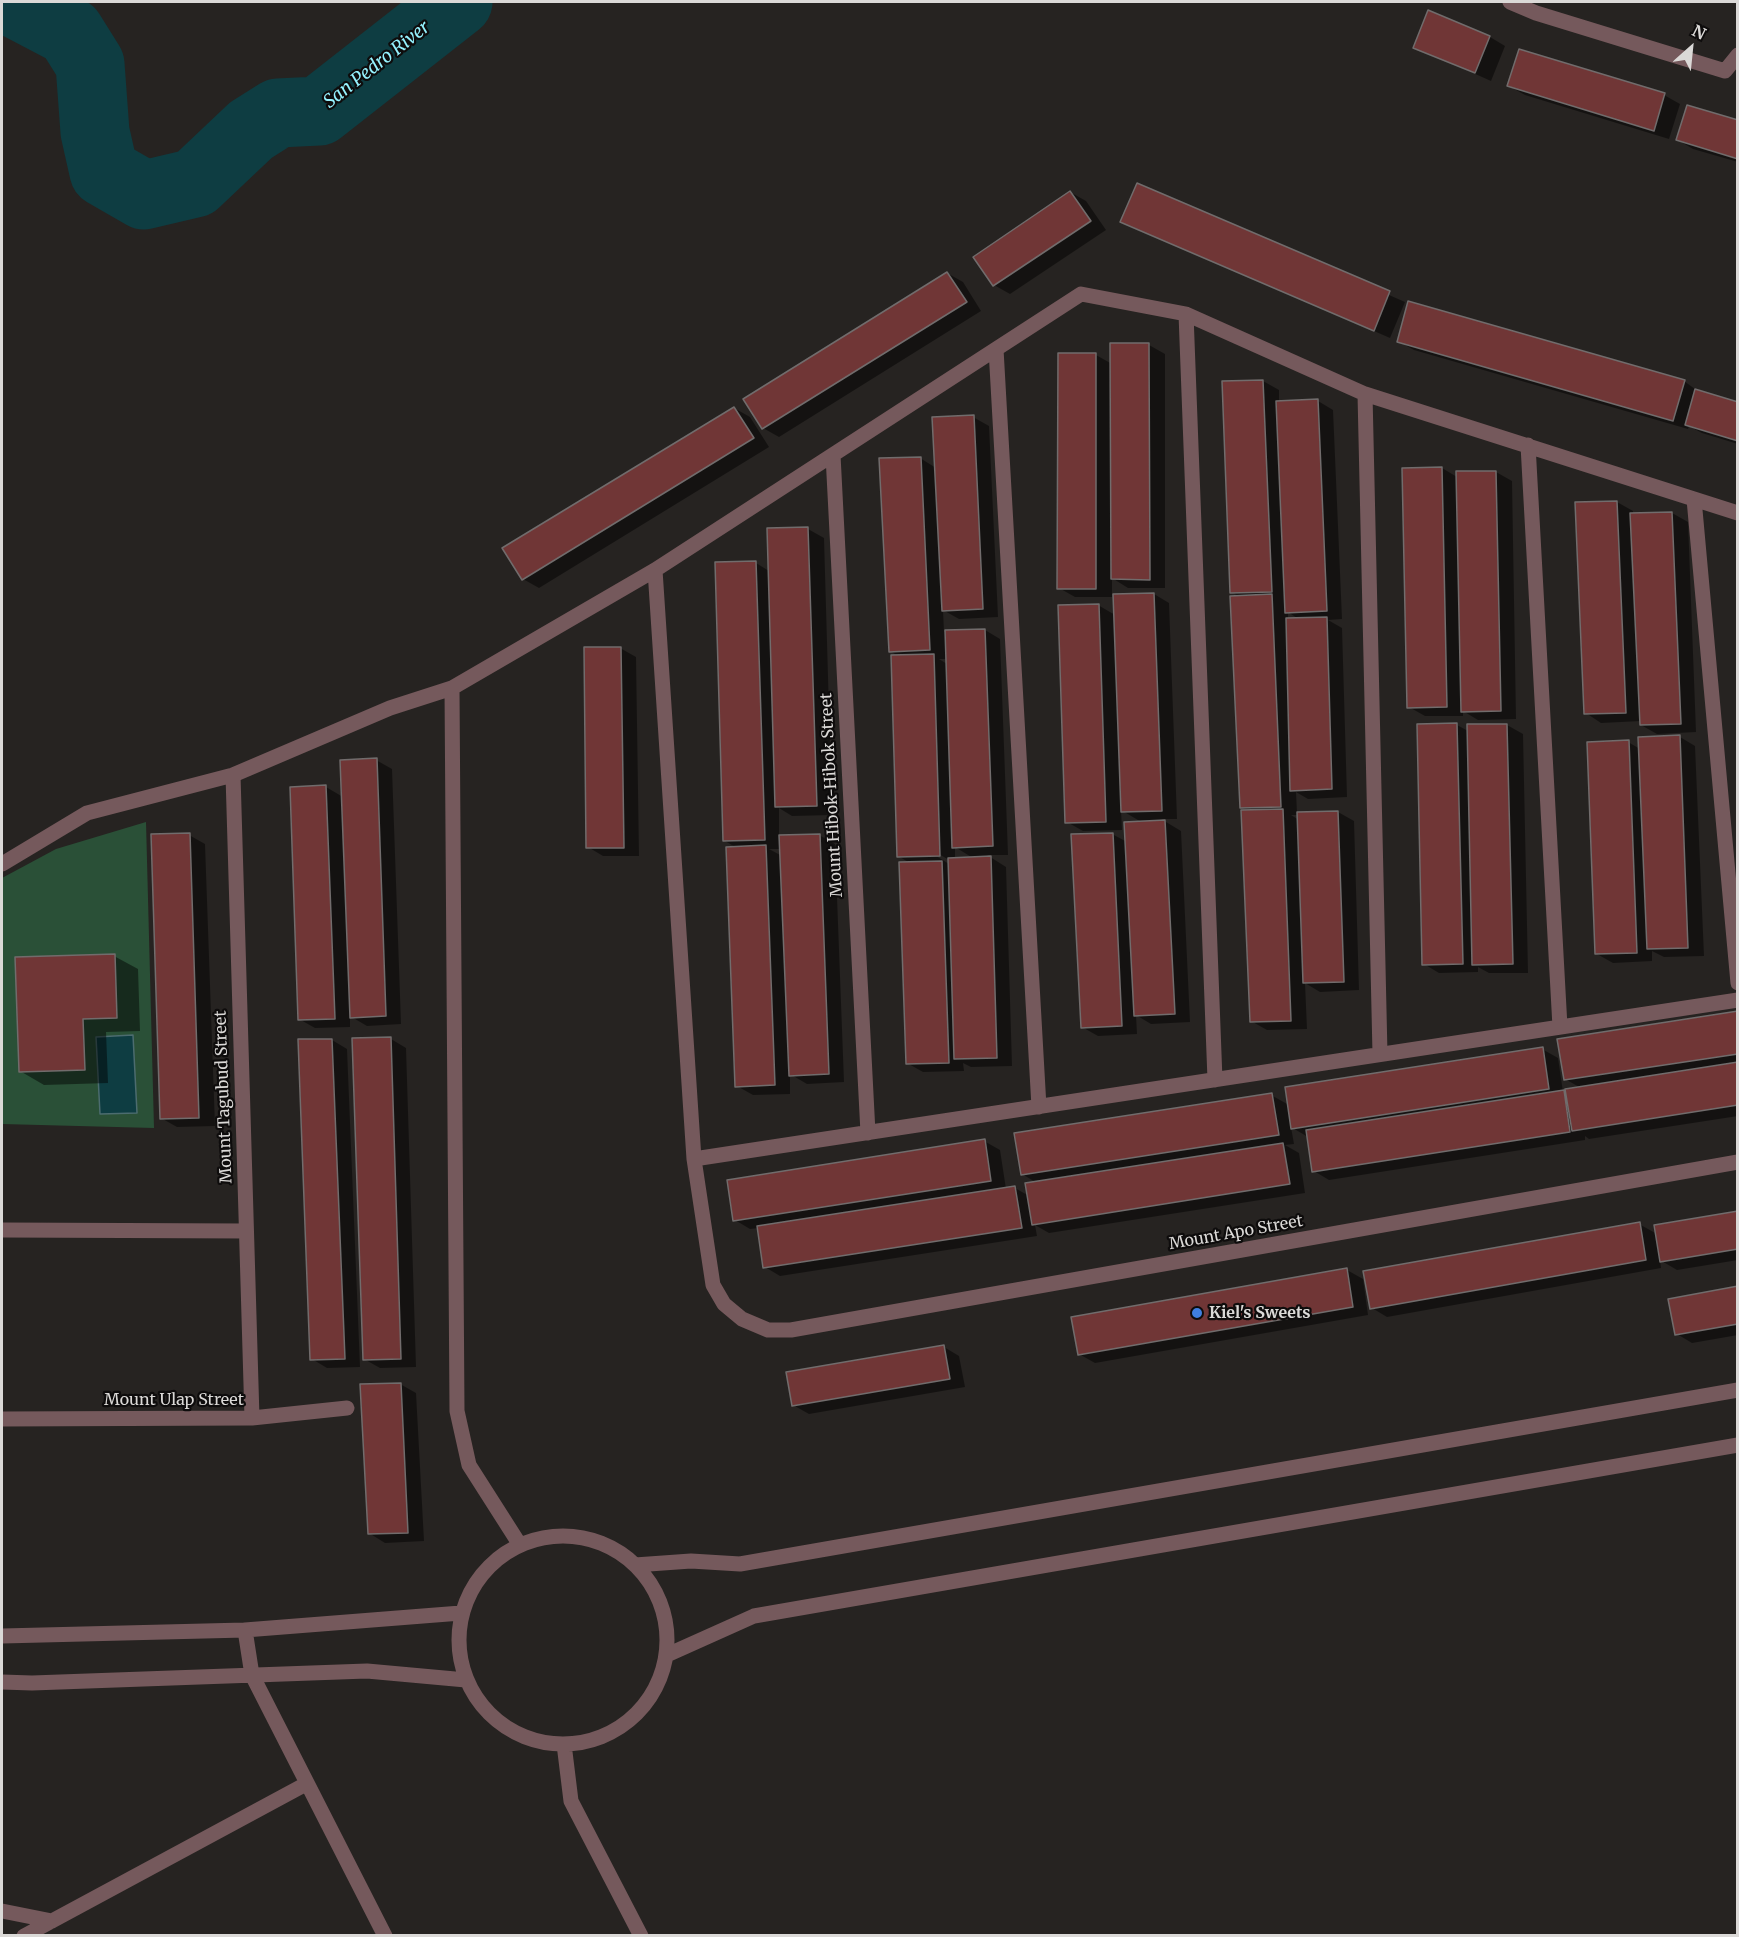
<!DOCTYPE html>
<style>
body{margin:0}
#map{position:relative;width:1739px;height:1937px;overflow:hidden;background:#262321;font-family:Merriweather,serif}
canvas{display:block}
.frame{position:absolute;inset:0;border:3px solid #dbd9d7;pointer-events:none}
.north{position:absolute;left:1661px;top:18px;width:60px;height:60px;-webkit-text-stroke:4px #0e0c0c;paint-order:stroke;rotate:27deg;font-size:16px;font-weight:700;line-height:24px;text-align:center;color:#dbd9d7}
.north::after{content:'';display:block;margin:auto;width:21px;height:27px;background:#dbd9d7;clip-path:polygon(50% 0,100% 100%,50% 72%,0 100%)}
</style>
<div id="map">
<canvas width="1739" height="1937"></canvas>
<div class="frame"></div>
<div class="north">N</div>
</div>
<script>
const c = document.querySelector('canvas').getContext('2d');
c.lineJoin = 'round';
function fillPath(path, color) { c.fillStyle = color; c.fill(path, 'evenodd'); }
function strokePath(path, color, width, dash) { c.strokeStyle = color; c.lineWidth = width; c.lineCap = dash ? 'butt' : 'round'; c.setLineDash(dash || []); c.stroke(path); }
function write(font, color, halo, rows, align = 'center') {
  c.font = font + ' Merriweather,serif'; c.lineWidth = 4.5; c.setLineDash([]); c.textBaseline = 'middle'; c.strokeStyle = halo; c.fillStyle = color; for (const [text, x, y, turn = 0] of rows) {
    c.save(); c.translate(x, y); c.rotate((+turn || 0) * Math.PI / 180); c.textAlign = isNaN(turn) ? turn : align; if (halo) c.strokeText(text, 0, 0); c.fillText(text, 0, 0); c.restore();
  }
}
const green = new Path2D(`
 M 146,822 L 154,1128 L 2,1124 L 2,878 L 56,849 Z`);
const water = new Path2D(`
 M 133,1035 L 137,1113 L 100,1114 L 96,1037 Z`);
const shadow = new Path2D(`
 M 1490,37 L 1505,46 L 1491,81 L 1415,47 Z
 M 1509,86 L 1664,95 L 1680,104 L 1669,139 L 1525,95 Z
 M 1738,122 L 1738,162 L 1693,149 L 1678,140 Z
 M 1137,185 L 1405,302 L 1390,338 L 1122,221 Z
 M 1070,192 L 1086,201 L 1106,230 L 1010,294 L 994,285 L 975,257 Z
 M 947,273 L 963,282 L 981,311 L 779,437 L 763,428 Z
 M 1398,341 L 1684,381 L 1699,392 L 1738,403 L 1738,444 L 1702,433 L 1689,426 L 1688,429 L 1414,350 Z
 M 1149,345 L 1165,354 L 1165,588 L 1128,588 L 1112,578 L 1112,597 L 1075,597 L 1059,588 L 1096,355 L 1112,364 Z
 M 1263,381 L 1279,390 L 1279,402 L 1318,401 L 1333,410 L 1342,619 L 1328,620 L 1342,628 L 1347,797 L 1308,799 L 1296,792 L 1297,813 L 1338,812 L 1354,821 L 1359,990 L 1320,992 L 1305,983 L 1307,1029 L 1267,1030 L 1251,1021 L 1248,811 L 1241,807 L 1240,597 L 1232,592 ZM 1288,612 L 1300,620 L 1288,620 ZM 1291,815 L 1299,815 L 1299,820 Z
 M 734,408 L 750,417 L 769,447 L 539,588 L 523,579 Z
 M 973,417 L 989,426 L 998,617 L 959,619 L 943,610 L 944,632 L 985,630 L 1000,639 L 1008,855 L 987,855 L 1006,867 L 1012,1066 L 971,1067 L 963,1063 L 964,1071 L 923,1072 L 907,1063 L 910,863 L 898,856 L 900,657 L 890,651 L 920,458 L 936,468 ZM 939,659 L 947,659 L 947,664 ZM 955,847 L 973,858 L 955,859 ZM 934,851 L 949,860 L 949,864 L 933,854 Z
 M 1442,468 L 1457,477 L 1457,473 L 1496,472 L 1512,481 L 1516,719 L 1478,720 L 1463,711 L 1463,716 L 1425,716 L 1409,707 Z
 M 1617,502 L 1633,511 L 1633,515 L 1672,513 L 1688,522 L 1696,732 L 1657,734 L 1641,725 L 1641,721 L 1601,723 L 1586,713 Z
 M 808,529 L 824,538 L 832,815 L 792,816 L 779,808 L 779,837 L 819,835 L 835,844 L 844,1082 L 807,1084 L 790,1074 L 790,1094 L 753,1095 L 737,1086 L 737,848 L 725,841 L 756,563 L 769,571 ZM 769,849 L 781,849 L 782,856 Z
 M 1154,594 L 1169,603 L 1177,819 L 1161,819 L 1181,831 L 1190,1022 L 1151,1024 L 1136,1015 L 1137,1034 L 1098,1036 L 1082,1027 L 1112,834 L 1127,842 L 1143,823 L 1121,810 L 1122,830 L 1083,831 L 1067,822 L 1098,605 L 1115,615 Z
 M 620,648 L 636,657 L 639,856 L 603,856 L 588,847 Z
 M 1418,725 L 1457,725 L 1468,731 L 1507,725 L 1523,734 L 1528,973 L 1489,973 L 1478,967 L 1478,972 L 1439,973 L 1424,964 Z
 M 1680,737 L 1695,746 L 1704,956 L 1664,957 L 1652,951 L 1652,961 L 1613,963 L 1597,954 L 1628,742 L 1640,749 Z
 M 376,760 L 392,769 L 401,1024 L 367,1026 L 350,1016 L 350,1027 L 315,1028 L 299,1019 L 326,787 L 343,797 Z
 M 189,835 L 205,844 L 215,1126 L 177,1127 L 161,1118 Z
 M 114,956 L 138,969 L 140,1031 L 106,1032 L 108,1083 L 44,1085 L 20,1071 Z
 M 1738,1012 L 1738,1116 L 1589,1139 L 1585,1136 L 1585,1140 L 1329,1180 L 1314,1171 L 1308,1137 L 1291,1127 L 1294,1144 L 1285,1145 L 1299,1153 L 1305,1193 L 1049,1233 L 1035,1225 L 1037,1236 L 780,1276 L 765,1267 L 759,1228 L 750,1229 L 735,1220 L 984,1141 L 1000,1150 L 1006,1189 L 1015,1188 L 1029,1196 L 1037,1183 L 1022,1174 L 1271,1095 L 1289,1105 L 1542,1049 L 1558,1058 L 1563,1092 L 1567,1094 L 1581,1088 L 1565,1079 Z
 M 391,1039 L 406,1048 L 416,1367 L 380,1368 L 364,1359 Z
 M 332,1040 L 347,1049 L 360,1367 L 327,1368 L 312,1359 Z
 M 1738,1212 L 1738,1260 L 1677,1270 L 1660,1260 L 1661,1268 L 1387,1317 L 1372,1308 L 1639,1224 L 1657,1234 Z
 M 1347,1270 L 1363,1279 L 1368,1315 L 1095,1363 L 1079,1354 Z
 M 1738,1288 L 1738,1335 L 1692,1343 L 1677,1334 Z
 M 944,1347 L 959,1356 L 965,1387 L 809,1414 L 793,1405 Z
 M 400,1384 L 416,1393 L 424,1541 L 385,1543 L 369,1533 Z`);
const river = new Path2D(`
 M 13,2 L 70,32 L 90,64 L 95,132 L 104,172 L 144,195 L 195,183 L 251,130 L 278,113 L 319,111 L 458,2`);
const building = new Path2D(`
 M 1428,10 L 1490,36 L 1475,73 L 1413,48 Z
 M 1519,49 L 1665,93 L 1654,131 L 1507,86 Z
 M 1687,105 L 1738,120 L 1738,159 L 1676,140 Z
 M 1137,183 L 1390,291 L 1374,331 L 1120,222 Z
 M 1070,191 L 1091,221 L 993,286 L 973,257 Z
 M 947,272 L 967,302 L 762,429 L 743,399 Z
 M 1408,301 L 1685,380 L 1673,421 L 1397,342 Z
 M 1110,343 L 1149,343 L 1150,580 L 1111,579 Z
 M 1058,353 L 1096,353 L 1096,589 L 1057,589 Z
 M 1263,380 L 1272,592 L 1230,593 L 1222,381 Z
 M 1695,389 L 1738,402 L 1738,441 L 1685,425 Z
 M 1318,399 L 1327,611 L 1285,613 L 1276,401 Z
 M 734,407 L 754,438 L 522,580 L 502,548 Z
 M 974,415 L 983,609 L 942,611 L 932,417 Z
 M 921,457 L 930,650 L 889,652 L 879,458 Z
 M 1442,467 L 1447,707 L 1407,708 L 1402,468 Z
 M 1456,471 L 1496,471 L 1501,711 L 1461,712 Z
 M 1617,501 L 1626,713 L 1584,714 L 1575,502 Z
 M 1672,512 L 1681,724 L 1640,725 L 1630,513 Z
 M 808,527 L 817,806 L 775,807 L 767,528 Z
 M 756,561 L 765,840 L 723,841 L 715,562 Z
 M 1154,593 L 1162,811 L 1121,812 L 1113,594 Z
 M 1272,594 L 1281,807 L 1240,808 L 1230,596 Z
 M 1099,604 L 1106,822 L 1065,823 L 1058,605 Z
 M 1327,617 L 1332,789 L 1290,791 L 1286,618 Z
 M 985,629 L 993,846 L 952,848 L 945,630 Z
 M 584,647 L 621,647 L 624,848 L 586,848 Z
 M 934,654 L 940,856 L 897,857 L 891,655 Z
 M 1457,723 L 1463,964 L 1422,965 L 1417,724 Z
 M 1467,724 L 1507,724 L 1513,964 L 1472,965 Z
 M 1680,735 L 1688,948 L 1647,949 L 1638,737 Z
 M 1629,740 L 1637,953 L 1595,954 L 1587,742 Z
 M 377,758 L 386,1016 L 350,1018 L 340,760 Z
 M 326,785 L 335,1019 L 298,1020 L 290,787 Z
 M 1283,809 L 1291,1021 L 1250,1022 L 1241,810 Z
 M 1338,811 L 1344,982 L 1303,983 L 1297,812 Z
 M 1165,820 L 1175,1014 L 1134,1016 L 1124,822 Z
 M 190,833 L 199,1118 L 160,1119 L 151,834 Z
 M 1113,833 L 1122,1026 L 1081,1028 L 1071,834 Z
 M 820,834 L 829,1074 L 789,1076 L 779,835 Z
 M 766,845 L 775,1085 L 735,1087 L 726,847 Z
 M 991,856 L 997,1058 L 954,1059 L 948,858 Z
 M 942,861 L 949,1063 L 906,1064 L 899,862 Z
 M 115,954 L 117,1018 L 83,1019 L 85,1070 L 19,1072 L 15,957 Z
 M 1738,1011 L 1738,1054 L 1564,1080 L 1557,1039 Z
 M 391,1037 L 401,1359 L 363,1360 L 352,1038 Z
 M 298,1039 L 332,1039 L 345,1359 L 310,1360 Z
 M 1543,1047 L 1549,1089 L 1291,1129 L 1285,1087 Z
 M 1738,1062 L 1738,1105 L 1572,1131 L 1565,1089 Z
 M 1564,1090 L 1570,1132 L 1312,1172 L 1306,1130 Z
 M 1272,1093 L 1279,1135 L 1021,1175 L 1014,1133 Z
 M 985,1139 L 991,1181 L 733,1221 L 727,1180 Z
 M 1283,1143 L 1290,1184 L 1032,1225 L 1025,1183 Z
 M 1015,1186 L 1022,1228 L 763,1268 L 757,1226 Z
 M 1738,1211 L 1738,1249 L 1660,1262 L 1654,1225 Z
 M 1640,1222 L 1646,1260 L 1370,1309 L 1363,1271 Z
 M 1347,1268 L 1353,1307 L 1078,1355 L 1071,1317 Z
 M 1738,1286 L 1738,1324 L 1675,1335 L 1668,1299 Z
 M 944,1345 L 950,1379 L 792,1406 L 786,1372 Z
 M 401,1383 L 408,1533 L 368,1534 L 360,1384 Z`);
const minor = new Path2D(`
 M 1510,2 L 1536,13 L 1725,71 L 1738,55
 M 1186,314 L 1215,1080
 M 996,349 L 1039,1107
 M 1365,394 L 1380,1054
 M 1528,445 L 1560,1027
 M 833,455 L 868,1133
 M 1694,499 L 1738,983
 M 655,570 L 694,1159 L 713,1285 L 724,1304 L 742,1319 L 768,1330 L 791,1330 L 1738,1162
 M 452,688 L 457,1411 L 469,1465 L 520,1545
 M 233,775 L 252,1418
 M 2,864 L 87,813 L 233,775 L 390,708 L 452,688 L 655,570 L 1081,294 L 1186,314 L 1365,394 L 1738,513
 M 694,1159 L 1738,1000
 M 2,1230 L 246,1231
 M 2,1419 L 252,1418 L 347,1408
 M459 1640a104 104 0 1 1 208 0a104 104 0 1 1-208 0Z
 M 635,1565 L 691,1561 L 740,1564 L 1738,1390
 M 245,1630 L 252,1675 L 385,1936
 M 2,1636 L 245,1630 L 461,1613
 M 667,1655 L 754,1616 L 1738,1445
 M 2,1682 L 32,1683 L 367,1671 L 466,1680
 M 564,1744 L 571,1801 L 641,1936
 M 2,1911 L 52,1921
 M 24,1936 L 306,1784`);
const markers = [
 [1197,1313,6,"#3f7fe0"]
];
const streetNames = [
 ["Mount Hibok-Hibok Street",832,795,-93],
 ["Mount Tagubud Street",224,1097,-92],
 ["Mount Apo Street",1236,1233,-10],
 ["Mount Ulap Street",174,1400]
];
const poiNames = [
 ["Kiel's Sweets",1209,1313]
];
const waterNames = [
 ["San Pedro River",377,65,-38]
];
fillPath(green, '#2a5037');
fillPath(water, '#0e3d42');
strokePath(water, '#4c6c6f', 1.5);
fillPath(shadow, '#0007');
strokePath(river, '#0e3d42', 69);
fillPath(building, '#703636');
strokePath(building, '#716c6c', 1.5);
strokePath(minor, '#75595c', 15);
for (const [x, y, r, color] of markers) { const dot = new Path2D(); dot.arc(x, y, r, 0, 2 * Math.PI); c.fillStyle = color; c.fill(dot); strokePath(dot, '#0e0c0c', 2); }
write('16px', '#dbd9d7', '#0e0c0c', streetNames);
write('bold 16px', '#dbd9d7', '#0e0c0c', poiNames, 'left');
write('italic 18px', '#95f2fe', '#0e0c0c', waterNames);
</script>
